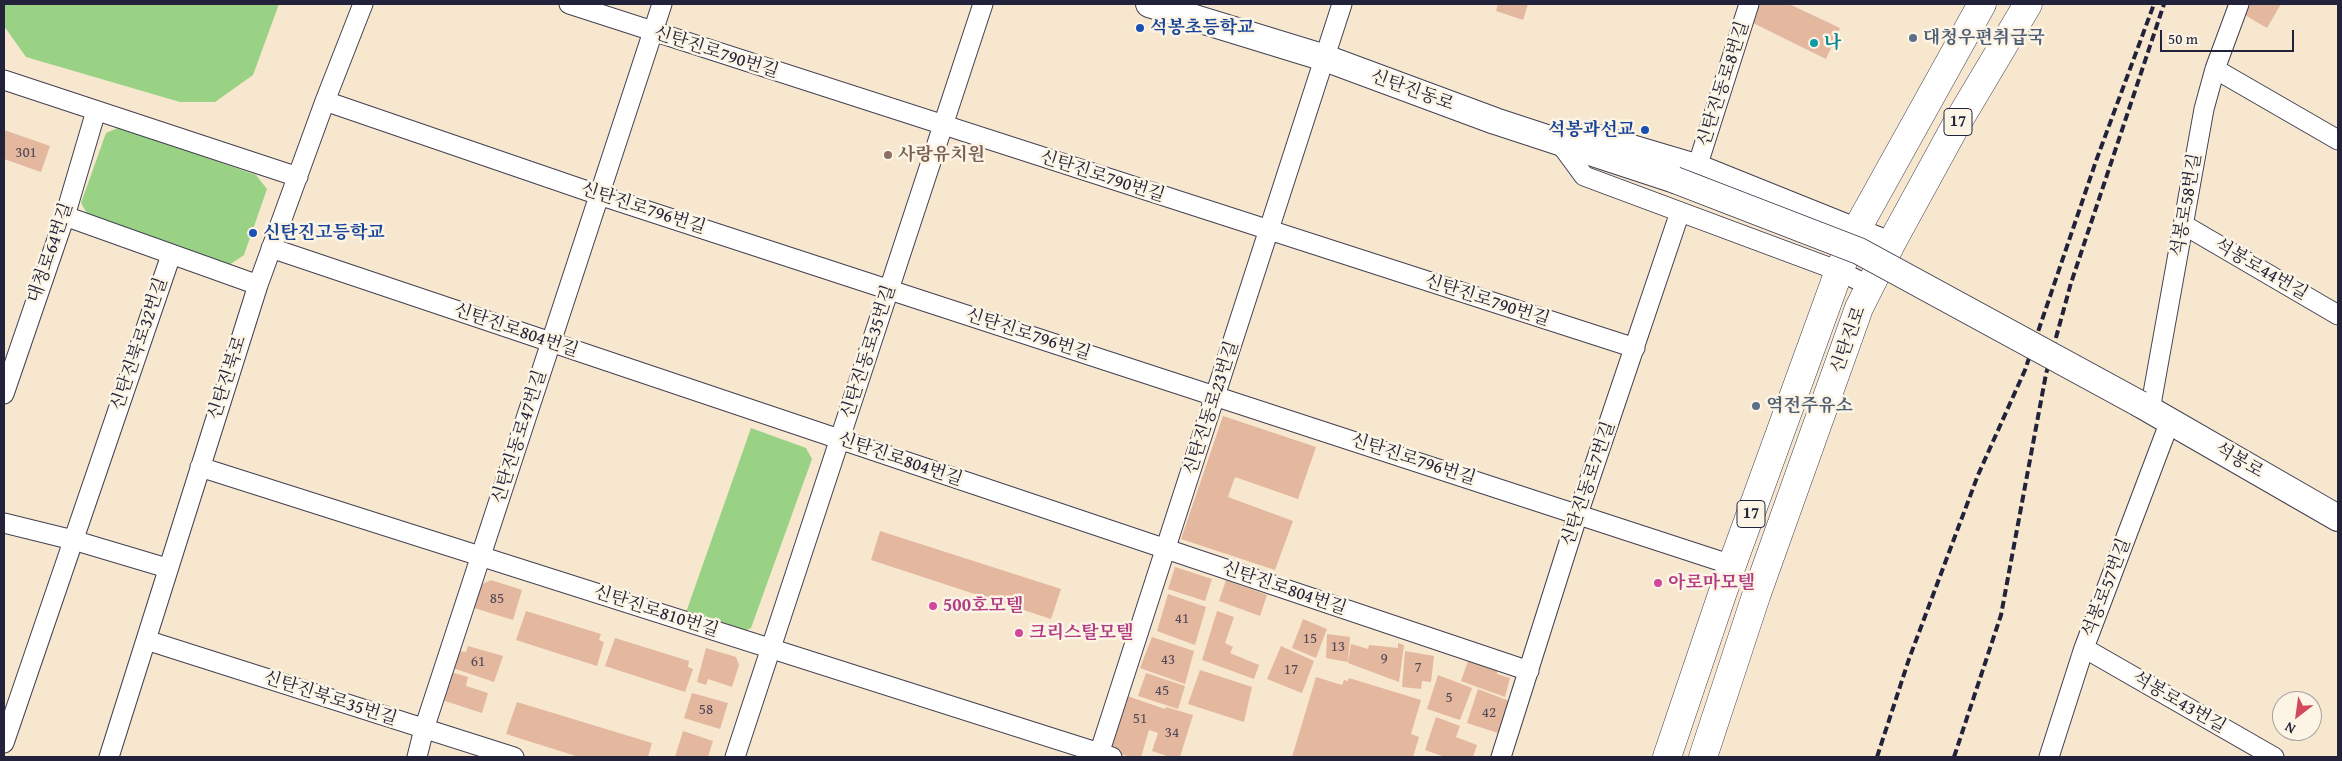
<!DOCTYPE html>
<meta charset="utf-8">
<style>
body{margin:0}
#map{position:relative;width:2342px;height:761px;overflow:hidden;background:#f7e7cf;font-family:"Gentium Book Plus",serif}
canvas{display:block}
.frame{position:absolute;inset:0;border:5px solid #22223b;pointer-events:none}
.north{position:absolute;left:2272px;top:691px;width:50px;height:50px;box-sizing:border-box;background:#fcf5e5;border:1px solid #a5a1a1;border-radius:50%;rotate:210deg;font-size:14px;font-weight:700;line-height:20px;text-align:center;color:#22223b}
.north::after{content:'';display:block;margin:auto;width:18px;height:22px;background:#d1495b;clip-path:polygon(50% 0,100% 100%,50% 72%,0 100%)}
.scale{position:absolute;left:2160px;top:30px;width:134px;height:22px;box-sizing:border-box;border:2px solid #22223b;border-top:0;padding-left:6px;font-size:15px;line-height:18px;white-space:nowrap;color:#22223b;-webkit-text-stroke:4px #fcf5e5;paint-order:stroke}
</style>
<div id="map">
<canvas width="2342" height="761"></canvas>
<div class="frame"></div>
<div class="north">N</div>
<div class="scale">50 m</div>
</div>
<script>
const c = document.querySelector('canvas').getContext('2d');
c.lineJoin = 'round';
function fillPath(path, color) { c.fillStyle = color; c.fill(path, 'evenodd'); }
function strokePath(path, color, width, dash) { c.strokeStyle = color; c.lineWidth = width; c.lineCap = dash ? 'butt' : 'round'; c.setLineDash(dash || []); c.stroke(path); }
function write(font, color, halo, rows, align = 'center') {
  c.font = font + ' "Gentium Book Plus","Noto Serif KR",serif'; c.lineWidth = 5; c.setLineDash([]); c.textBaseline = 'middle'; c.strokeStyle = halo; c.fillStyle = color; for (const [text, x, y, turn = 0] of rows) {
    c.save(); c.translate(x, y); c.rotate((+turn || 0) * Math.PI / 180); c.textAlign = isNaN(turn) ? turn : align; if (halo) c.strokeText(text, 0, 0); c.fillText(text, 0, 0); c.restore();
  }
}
const green = new Path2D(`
 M 4,4 L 279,4 L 253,75 L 215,102 L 180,102 L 26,57 L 4,26 Z
 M 120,127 L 256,175 L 267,189 L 244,255 L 229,265 L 89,217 L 81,203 L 106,133 Z
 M 751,428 L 806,448 L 812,459 L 751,628 L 737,635 L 684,618 Z`);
const building = new Path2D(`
 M 1498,4 L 1528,4 L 1523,20 L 1496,11 Z
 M 1759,4 L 1789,4 L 1840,28 L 1826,59 L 1751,22 Z
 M 2249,4 L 2281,4 L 2267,28 L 2243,14 Z
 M 4,130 L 50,146 L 41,172 L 4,159 Z
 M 1223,416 L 1316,447 L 1298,499 L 1235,477 L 1228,497 L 1293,521 L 1275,570 L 1181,539 Z
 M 880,531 L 1061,589 L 1051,619 L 871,560 Z
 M 1175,567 L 1212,579 L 1205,601 L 1168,589 Z
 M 491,580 L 522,590 L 513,620 L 471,607 L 478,586 Z
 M 1226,580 L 1267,595 L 1260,616 L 1219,601 Z
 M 1168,594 L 1206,607 L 1195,645 L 1157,631 Z
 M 526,611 L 601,634 L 599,640 L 604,642 L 597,666 L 516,640 Z
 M 1217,611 L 1234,617 L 1225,643 L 1233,647 L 1230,653 L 1259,665 L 1254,679 L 1202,660 Z
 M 1303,619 L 1327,629 L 1316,658 L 1292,648 Z
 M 1327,634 L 1350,637 L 1348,662 L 1326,658 Z
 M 1152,637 L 1194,651 L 1185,684 L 1140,668 Z
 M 615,638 L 689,661 L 688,667 L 693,669 L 685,692 L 605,666 Z
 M 1398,643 L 1404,645 L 1399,682 L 1348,663 L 1351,644 L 1368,649 L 1369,645 L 1398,648 Z
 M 468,646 L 503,656 L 494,682 L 453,668 L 458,651 L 466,652 Z
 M 1281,646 L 1314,661 L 1302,693 L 1267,679 Z
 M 706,648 L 736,657 L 739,665 L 732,687 L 708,679 L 706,685 L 697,682 Z
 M 1405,651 L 1434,656 L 1431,682 L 1422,681 L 1421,689 L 1402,687 Z
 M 1468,661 L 1497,670 L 1497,674 L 1510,678 L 1505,697 L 1461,681 Z
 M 1200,670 L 1252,687 L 1244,722 L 1188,704 Z
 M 451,672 L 468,677 L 466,686 L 488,693 L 482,713 L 442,700 Z
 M 1146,673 L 1185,686 L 1178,709 L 1138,696 Z
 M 1438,675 L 1472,688 L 1460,720 L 1427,709 Z
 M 1316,677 L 1342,685 L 1344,680 L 1348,681 L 1349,678 L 1421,700 L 1411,734 L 1419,737 L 1413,757 L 1292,757 Z
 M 1478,689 L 1512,702 L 1501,734 L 1467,723 Z
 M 692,693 L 728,703 L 720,729 L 684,718 Z
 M 1127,696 L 1165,709 L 1166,707 L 1193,715 L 1180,757 L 1170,757 L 1152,751 L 1158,733 L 1149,730 L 1141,757 L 1130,757 L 1109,750 Z
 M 517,702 L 652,743 L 648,757 L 579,757 L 506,734 Z
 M 1436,717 L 1460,726 L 1456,737 L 1477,745 L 1473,757 L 1445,757 L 1425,750 Z
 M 683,731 L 713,741 L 708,757 L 675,757 Z`);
const minor = new Path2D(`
 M 569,4 L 1635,348
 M 2215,69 L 2338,140
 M 4,80 L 298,177
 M 325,101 L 599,195 L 1732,565
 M 1698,164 L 1749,4
 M 65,216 L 258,285
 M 2184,225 L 2338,315
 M 271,248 L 1529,671
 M 1870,286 L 1839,271 L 1584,176 L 1559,142 L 1590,132 L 1698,164 L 1892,242
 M 4,394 L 65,216 L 96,111
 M 2150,410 L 2204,109 L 2215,69 L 2239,4
 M 200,467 L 1112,757
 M 4,523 L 73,540 L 167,568
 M 146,640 L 514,757
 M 2084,648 L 2274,757
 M 4,743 L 171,255
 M 109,757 L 258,285 L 325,101 L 363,4
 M 417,757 L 424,729 L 662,4
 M 735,757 L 983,4
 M 1098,757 L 1342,4
 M 1501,757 L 1578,514 L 1680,212
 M 2049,757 L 2084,648 L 2170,421`);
const secondary = new Path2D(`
 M 1149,4 L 1325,58 L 1495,121 L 1675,180
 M 2140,404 L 2338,518`);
const primary = new Path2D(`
 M 1667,757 L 1732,565 L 1839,271 L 1858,227 L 1982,4
 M 1703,757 L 1756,596 L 1859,308 L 1892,242 L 1956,125 L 2028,4`);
const rail = new Path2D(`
 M 1877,757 L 1909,659 L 1978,475 L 2025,370 L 2096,161 L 2154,4
 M 1954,757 L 2001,615 L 2046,374 L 2071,283 L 2164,4`);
const secondaryBridge = new Path2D(`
 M 1675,180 L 1859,251 L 2140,404`);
const markers = [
 [1140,28,5,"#1a4fb4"],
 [1913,38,5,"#5c6f8a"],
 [1814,43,5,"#0f9aa8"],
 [1645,130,5,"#1a4fb4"],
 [888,155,5,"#8d6e63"],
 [253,233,5,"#1a4fb4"],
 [1756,406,5,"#5c6f8a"],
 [1658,583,5,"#d1479c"],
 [933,606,5,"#d1479c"],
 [1019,633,5,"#d1479c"]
];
const numberNames = [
 ["301",26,153],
 ["85",497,599],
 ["41",1182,619],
 ["15",1310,639],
 ["13",1338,647],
 ["9",1384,659],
 ["43",1168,660],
 ["61",478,662],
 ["7",1418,668],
 ["17",1291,670],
 ["45",1162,691],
 ["5",1449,698],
 ["58",706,710],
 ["42",1489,713],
 ["51",1140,719],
 ["34",1172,733]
];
const shields = [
 [1958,122,28],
 [1751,514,28]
];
const shieldNames = [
 ["17",1958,122],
 ["17",1751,514]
];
const transitNames = [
 ["석봉초등학교",1150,28],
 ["석봉과선교",1635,130,"right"],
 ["신탄진고등학교",263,233]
];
const serviceNames = [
 ["대청우편취급국",1923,38],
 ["역전주유소",1766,406]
];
const cultureNames = [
 ["나",1824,43]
];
const streetNames = [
 ["신탄진로790번길",716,53,18],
 ["신탄진동로8번길",1724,84,-72],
 ["신탄진동로",1412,91,20],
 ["신탄진로790번길",1102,177,18],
 ["석봉로58번길",2187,205,-80],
 ["신탄진로796번길",643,209,18],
 ["대청로64번길",51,253,-71],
 ["석봉로44번길",2261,270,30],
 ["신탄진로790번길",1487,301,18],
 ["신탄진로804번길",516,331,19],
 ["신탄진로796번길",1028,335,18],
 ["신탄진로",1849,340,-70],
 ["신탄진북로32번길",140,344,-71],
 ["신탄진동로35번길",869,352,-72],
 ["신탄진북로",228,378,-72],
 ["신탄진동로23번길",1212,408,-72],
 ["신탄진동로47번길",520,437,-72],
 ["신탄진로804번길",900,460,19],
 ["신탄진로796번길",1413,460,18],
 ["석봉로",2239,461,30],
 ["신탄진동로7번길",1589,484,-71],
 ["석봉로57번길",2107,588,-69],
 ["신탄진로804번길",1284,589,19],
 ["신탄진로810번길",656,612,18],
 ["신탄진북로35번길",330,699,18],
 ["석봉로43번길",2179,703,30]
];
const educationNames = [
 ["사랑유치원",898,155]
];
const hotelNames = [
 ["아로마모텔",1668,583],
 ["500호모텔",943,606],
 ["크리스탈모텔",1029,633]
];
fillPath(green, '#99d285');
fillPath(building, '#e4b79f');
strokePath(minor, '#424051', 21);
strokePath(secondary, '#424051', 28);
strokePath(primary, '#424051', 29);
strokePath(minor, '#fff', 19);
strokePath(secondary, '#fff', 26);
strokePath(primary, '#fff', 28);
strokePath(rail, '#22223b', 4, [8, 4]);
strokePath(secondaryBridge, '#424051', 28, []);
strokePath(secondaryBridge, '#fff', 26);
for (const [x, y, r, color] of markers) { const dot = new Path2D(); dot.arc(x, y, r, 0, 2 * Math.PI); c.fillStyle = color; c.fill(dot); strokePath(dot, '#fcf5e5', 2); }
write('15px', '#524754', null, numberNames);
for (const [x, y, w] of shields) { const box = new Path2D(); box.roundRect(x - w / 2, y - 13.5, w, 27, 4); c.fillStyle = '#fcf5e5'; c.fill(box); strokePath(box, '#22223b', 1); }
write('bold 16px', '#22223b', null, shieldNames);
write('bold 18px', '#164399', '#fcf5e5', transitNames, 'left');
write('bold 18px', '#4e5e75', '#fcf5e5', serviceNames, 'left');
write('bold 18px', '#0d838f', '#fcf5e5', cultureNames, 'left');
write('18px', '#22223b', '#fcf5e5', streetNames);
write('bold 18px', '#785e54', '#fcf5e5', educationNames, 'left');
write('bold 18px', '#b23c85', '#fcf5e5', hotelNames, 'left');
</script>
